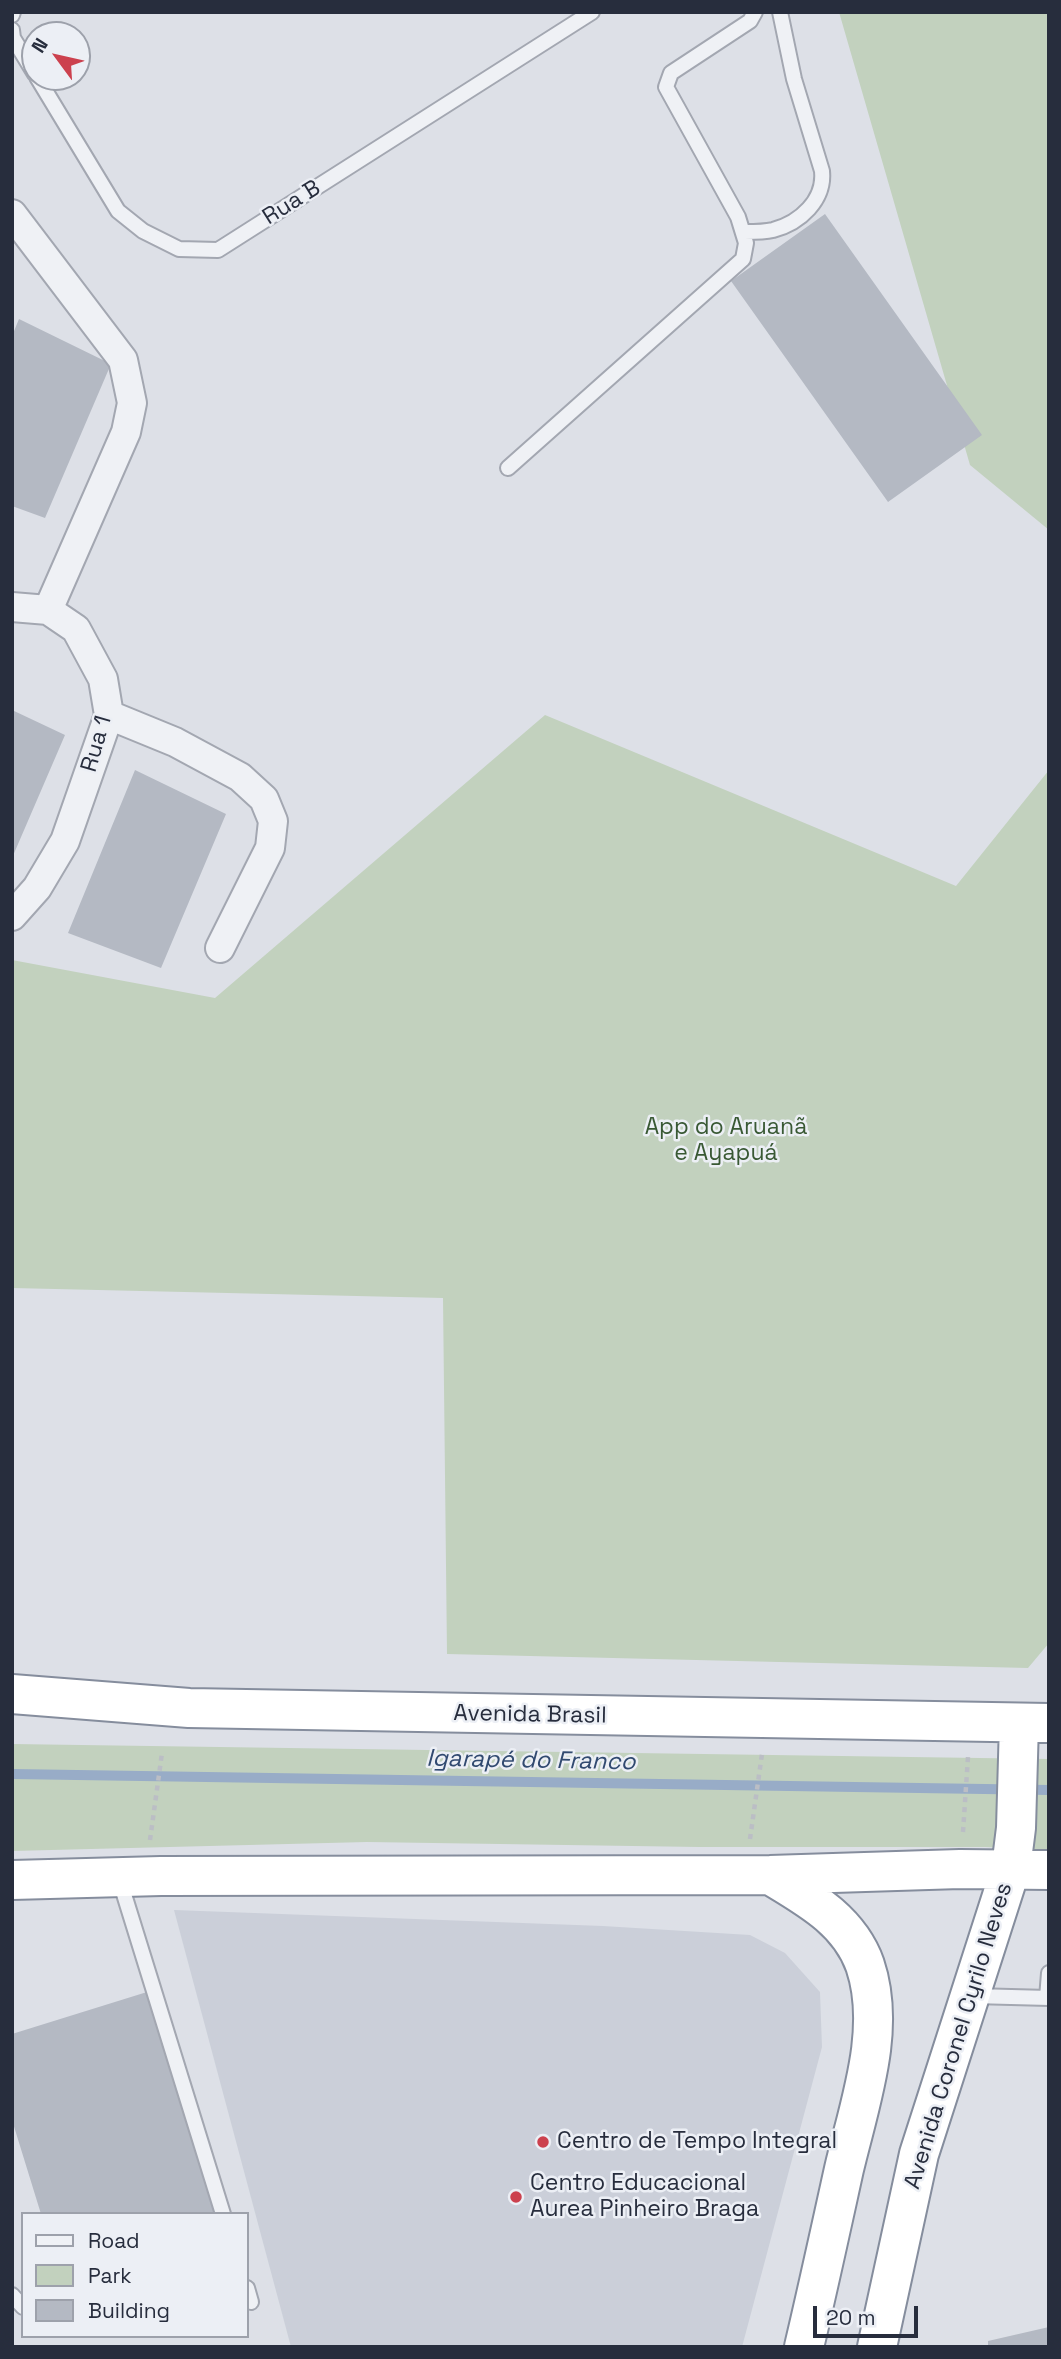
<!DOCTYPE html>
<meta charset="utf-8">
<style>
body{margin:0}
#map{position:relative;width:1061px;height:2359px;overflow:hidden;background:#dde0e7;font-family:"Space Grotesk",sans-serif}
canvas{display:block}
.frame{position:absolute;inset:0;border:14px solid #272d3d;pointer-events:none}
.legend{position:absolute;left:21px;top:2212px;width:228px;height:126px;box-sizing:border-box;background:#eceff5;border:2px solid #9da1ab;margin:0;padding:9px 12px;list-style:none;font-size:21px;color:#272d3d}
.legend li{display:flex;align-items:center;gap:14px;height:35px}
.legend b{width:35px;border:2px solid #9da1ab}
.north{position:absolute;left:21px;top:21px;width:70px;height:70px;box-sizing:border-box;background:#eceff5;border:2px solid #9da1ab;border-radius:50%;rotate:303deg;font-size:19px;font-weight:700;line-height:28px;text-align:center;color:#272d3d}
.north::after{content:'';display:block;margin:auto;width:24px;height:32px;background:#cc414e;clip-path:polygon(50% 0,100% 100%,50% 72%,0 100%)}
.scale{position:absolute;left:813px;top:2306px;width:105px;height:32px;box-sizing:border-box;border:4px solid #272d3d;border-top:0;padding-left:9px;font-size:21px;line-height:24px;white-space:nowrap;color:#272d3d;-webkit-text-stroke:5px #eceff5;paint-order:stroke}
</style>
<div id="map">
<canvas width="1061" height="2359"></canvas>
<div class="frame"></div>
<ul class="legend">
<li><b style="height:9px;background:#eff1f5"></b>Road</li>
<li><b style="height:19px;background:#c2d1be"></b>Park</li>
<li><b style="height:19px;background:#b4b9c3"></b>Building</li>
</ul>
<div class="north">N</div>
<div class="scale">20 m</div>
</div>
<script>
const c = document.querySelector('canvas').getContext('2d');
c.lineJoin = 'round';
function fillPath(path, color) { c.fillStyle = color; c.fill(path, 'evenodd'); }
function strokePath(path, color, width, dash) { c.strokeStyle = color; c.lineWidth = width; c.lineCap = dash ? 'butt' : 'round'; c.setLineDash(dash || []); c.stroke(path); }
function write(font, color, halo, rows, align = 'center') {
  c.font = font + ' "Space Grotesk",sans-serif'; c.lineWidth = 5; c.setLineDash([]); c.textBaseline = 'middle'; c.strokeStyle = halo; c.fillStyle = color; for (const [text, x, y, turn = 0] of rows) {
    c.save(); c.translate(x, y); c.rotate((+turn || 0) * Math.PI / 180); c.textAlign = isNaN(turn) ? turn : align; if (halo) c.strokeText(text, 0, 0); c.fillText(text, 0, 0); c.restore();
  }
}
const built = new Path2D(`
 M 174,1910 L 603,1926 L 750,1935 L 785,1953 L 820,1992 L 822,2047 L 742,2347 L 291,2347 Z`);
const green = new Path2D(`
 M 839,12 L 1049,12 L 1049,530 L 970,465 Z
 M 545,715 L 956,886 L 1049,770 L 1049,1643 L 1028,1668 L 447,1654 L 443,1298 L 12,1288 L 12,960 L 215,998 Z
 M 12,1744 L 1049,1759 L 1049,1850 L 985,1847 L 699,1847 L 367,1842 L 12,1851 Z`);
const stream = new Path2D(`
 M 12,1774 L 1049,1790`);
const building = new Path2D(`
 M 825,214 L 982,435 L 888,502 L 731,281 Z
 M 19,319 L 111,364 L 45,518 L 12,506 L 12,336 Z
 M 12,710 L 65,735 L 12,858 Z
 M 135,770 L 226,814 L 161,968 L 68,933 Z
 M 147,1992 L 215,2214 L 41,2214 L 12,2120 L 12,2034 Z
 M 1049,2327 L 1049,2347 L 988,2347 L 988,2341 Z`);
const path = new Path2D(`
 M 963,1832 L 968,1757
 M 750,1839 L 762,1754
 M 150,1840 L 162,1753`);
const service = new Path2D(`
 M 12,15 L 13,12
 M 12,30 L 13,38 L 35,74
 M 37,77 L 118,211 L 143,231 L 179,249 L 218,250 L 592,12
 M 745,232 C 754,232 764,232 773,230 C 800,223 825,200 822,171 L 794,79 L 780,12
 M 508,468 L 743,259 L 746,243 L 738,217 L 666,87 L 671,73 L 750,21 L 755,12
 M 119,1878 L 223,2214
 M 973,1996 L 1049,1998
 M 1047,1998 L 1049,1973
 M 247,2288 L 251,2302
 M 12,2295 L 23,2307`);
const minor = new Path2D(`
 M 12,214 L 123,360 L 132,403 L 126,432 L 48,610
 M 12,607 L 48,610 L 76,629 L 103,679 L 109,715 L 65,841 L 37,888 L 12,916
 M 109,715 L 175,742 L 240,777 L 264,799 L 273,821 L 270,848 L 220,948`);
const trunk = new Path2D(`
 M 12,1694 L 189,1708 L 1049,1723
 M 770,1875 C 808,1898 849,1920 865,1965 C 887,2030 859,2105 844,2169 C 831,2228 818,2288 804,2347
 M 12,1880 L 161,1876 L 770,1875 L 960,1869 L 1049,1870
 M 877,2347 L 919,2154 L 1011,1868 L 1016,1828 L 1019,1723`);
const markers = [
 [543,2142,7,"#cc414e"],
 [516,2197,7,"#cc414e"]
];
const streetNames = [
 ["Rua B",292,203,-32],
 ["Rua 1",97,744,-74],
 ["Avenida Brasil",530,1715,1],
 ["Avenida Coronel Cyrilo Neves",959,2036,-73]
];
const parkNames = [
 ["App do Aruanã",726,1128],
 ["e Ayapuá",726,1154]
];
const poiNames = [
 ["Centro de Tempo Integral",557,2142],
 ["Centro Educacional",530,2184],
 ["Aurea Pinheiro Braga",530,2210]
];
const waterNames = [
 ["Igarapé do Franco",531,1761,1]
];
fillPath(built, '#cbcfd9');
fillPath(green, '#c2d1be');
strokePath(stream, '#98acc7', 10);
fillPath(building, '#b4b9c3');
strokePath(service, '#a3a7b1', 18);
strokePath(minor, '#a3a7b1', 32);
strokePath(trunk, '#858d9d', 42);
strokePath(path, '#bbbec5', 4.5, [5, 5]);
strokePath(service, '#eff1f5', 14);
strokePath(minor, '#eff1f5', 28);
strokePath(trunk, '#fff', 38);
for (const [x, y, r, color] of markers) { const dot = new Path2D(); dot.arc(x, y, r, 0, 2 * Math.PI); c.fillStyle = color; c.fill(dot); strokePath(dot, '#eceff5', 2.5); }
write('23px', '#272d3d', '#eceff5', streetNames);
write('23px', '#395934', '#eceff5', parkNames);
write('23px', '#272d3d', '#eceff5', poiNames, 'left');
write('italic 24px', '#314a70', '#eceff5', waterNames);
</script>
